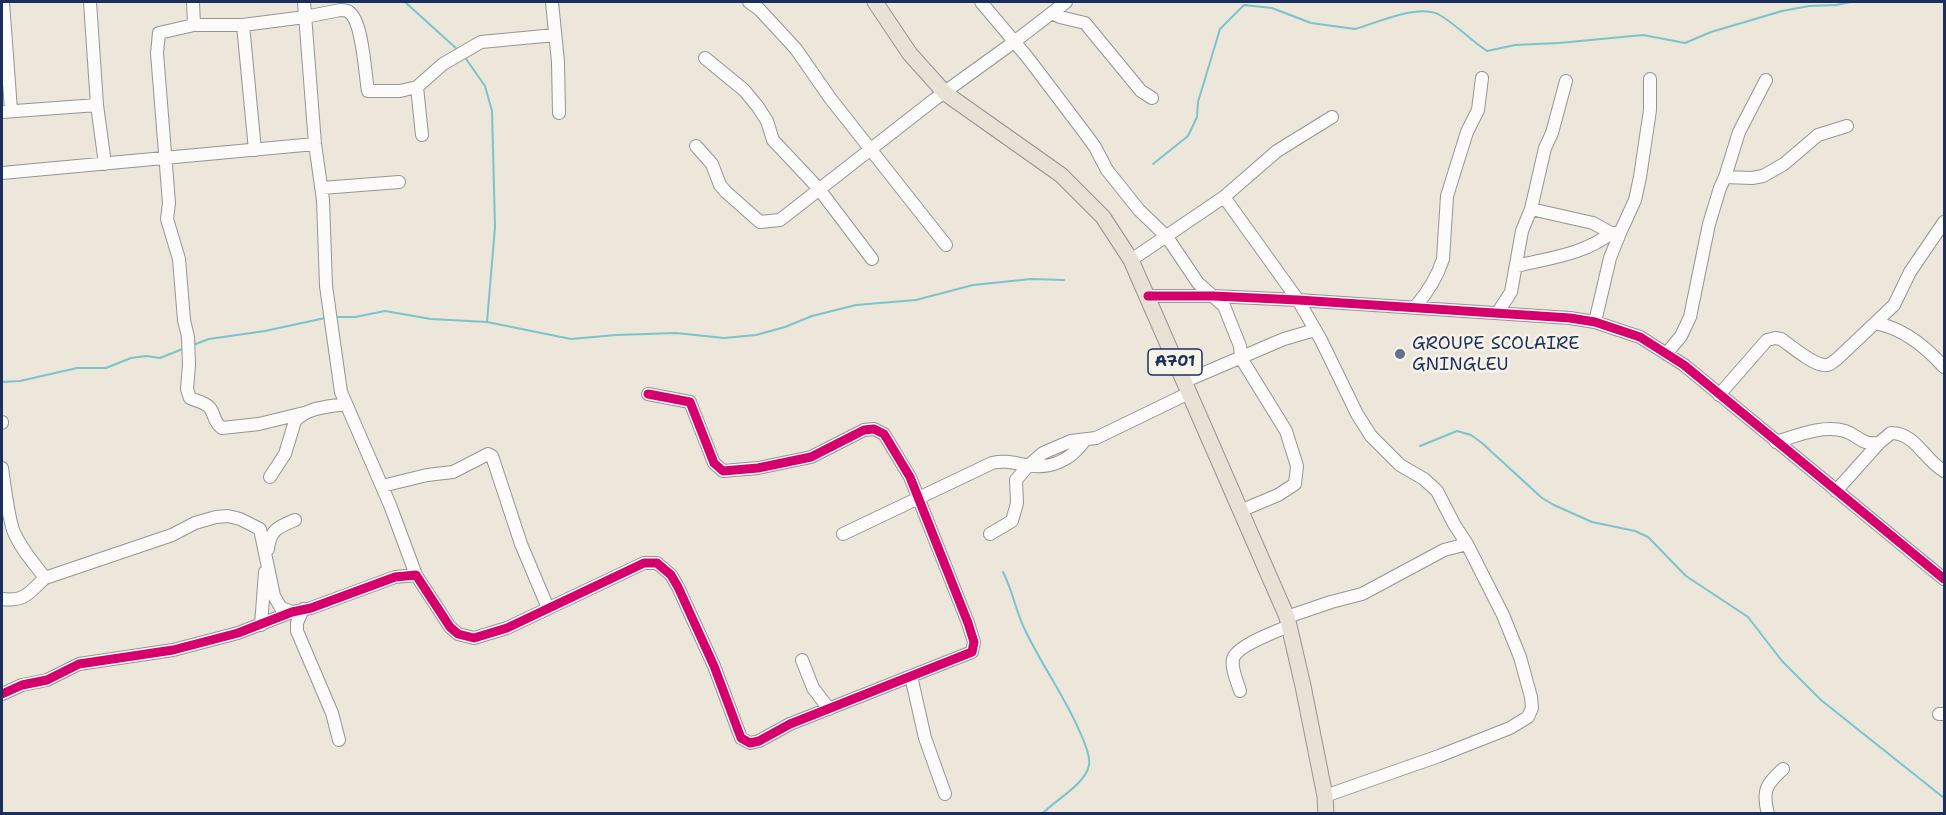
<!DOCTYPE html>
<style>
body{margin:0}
#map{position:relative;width:1946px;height:815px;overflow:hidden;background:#ece6db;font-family:"Shantell Sans",sans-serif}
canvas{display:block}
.frame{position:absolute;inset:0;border:3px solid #1b2f5e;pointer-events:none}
</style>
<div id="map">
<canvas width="1946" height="815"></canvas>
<div class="frame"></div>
</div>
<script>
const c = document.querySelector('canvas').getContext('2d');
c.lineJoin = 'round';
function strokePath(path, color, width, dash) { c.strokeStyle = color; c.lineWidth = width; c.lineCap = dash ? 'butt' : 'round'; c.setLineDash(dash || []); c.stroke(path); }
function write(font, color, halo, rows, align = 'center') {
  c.font = font + ' "Shantell Sans",sans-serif'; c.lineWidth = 5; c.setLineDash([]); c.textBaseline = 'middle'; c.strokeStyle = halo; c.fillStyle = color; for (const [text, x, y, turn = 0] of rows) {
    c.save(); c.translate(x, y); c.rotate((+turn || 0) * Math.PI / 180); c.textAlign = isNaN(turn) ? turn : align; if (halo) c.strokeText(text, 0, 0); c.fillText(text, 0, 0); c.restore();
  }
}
const stream = new Path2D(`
 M 405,2 L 458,50
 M 464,56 L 485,86 L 492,111 L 495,227 L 487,322
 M 1153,164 L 1188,136 L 1197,117 L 1198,102 L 1220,29 L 1244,5 L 1272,8 L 1311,23 L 1355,29 C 1377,23 1416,4 1438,14 C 1456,24 1470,40 1487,51 L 1515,45 L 1559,43 L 1643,35 L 1685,43 L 1711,32 L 1782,11 L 1809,6 L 1836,5 L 1851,2
 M 334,317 L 355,317 L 385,311 L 431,319 L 487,322 L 571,339 L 616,335 L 676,333 L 724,338 L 756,335 L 785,327 L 812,316 L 856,305 L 916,300 L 973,285 L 1031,279 L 1064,280
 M 193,345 L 209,339 L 265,331 L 325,318
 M 2,382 L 20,381 L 77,368 L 106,368 L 131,358 L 146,356 L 160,358 L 185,348
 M 1420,446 L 1457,431 L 1471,435 L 1482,443 L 1542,498 L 1554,505 L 1592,522 L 1635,531 L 1648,537 L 1686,576 L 1748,617 L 1782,661 L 1821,700 L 1944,798
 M 1003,572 C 1013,591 1016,613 1026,632 C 1042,665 1064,696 1079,730 C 1083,739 1091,755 1089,765 C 1086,784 1055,800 1042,814`);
const minor = new Path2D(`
 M 3,2 L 11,110
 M 90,2 L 97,105
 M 193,2 L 194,25 L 243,25 L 305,17 L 340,10 C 343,10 347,10 349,12 C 363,21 365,75 368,91 L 400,91 L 417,87
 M 304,2 L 315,144 L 323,200 L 326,286 L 341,392 L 390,505 L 416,575
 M 552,2 L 558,62 L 559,113
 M 749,2 L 759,9 L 796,49 L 830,98 L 946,245
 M 981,2 L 1028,58 L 1084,132 L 1095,147 L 1107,170 L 1139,210 L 1167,237 L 1198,283 L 1224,306 L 1240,346 L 1241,358 L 1286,431 L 1297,466 L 1295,484 L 1278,495 L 1240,511
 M 1052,13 L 1060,17 L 1085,23 L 1141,91 L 1152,98
 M 194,25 L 159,33 L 157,53 L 169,203 L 167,219 L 179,259 L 184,320 L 188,337 L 189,365 L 187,389 L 190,398 C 196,401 204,402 209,407 C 215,413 213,422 222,428 L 259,424 L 304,413
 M 243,25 L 255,150
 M 705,58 L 744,90 L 758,107 L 767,121 L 773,140 L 819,189 L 872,259
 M 2,112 L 97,105 L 105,164
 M 422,135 L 417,87 L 443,64 L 481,42 L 555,35
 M 696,146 L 712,164 L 720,185 L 726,192 L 760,222 L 780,220 L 935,99 L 1014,42 L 1066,2
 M 2,173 L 315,144
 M 1725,177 L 1752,178 L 1763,176 L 1784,164 L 1818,135 L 1847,126
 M 322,188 L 399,182
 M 1224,197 L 1298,300 L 1321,340 L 1357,414 L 1371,436 L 1400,465 L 1424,479 L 1437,491 L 1454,524 L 1467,544 L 1503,615 L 1520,657 L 1531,697 L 1532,708 L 1528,717 L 1510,728 L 1439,756 L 1325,796
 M 1531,209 L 1545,148 L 1552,133 L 1566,81
 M 1131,260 L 1224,197 L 1277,151 L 1332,117
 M 1517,266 C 1549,258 1585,254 1611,233
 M 1148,296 L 1213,296 L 1298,300 L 1570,318 L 1595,322 L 1640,337 L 1684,365 L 1944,579
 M 1415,307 C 1428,292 1437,278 1443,259 L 1447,196 L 1467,132 L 1478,110 L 1482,78
 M 1498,312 L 1511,292 L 1522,231 L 1531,209 L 1593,223 L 1611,233 L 1620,233 L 1635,200 L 1640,177 L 1650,110 L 1650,79
 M 1595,322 L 1610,258 L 1620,233
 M 1875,323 C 1903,328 1926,347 1944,367
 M 1667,353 L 1681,336 L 1690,317 L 1709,224 L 1720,188 L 1725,177 L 1739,132 L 1766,80
 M 1183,382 L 1284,339 L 1315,330
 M 1719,395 L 1767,340 L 1775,338 L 1781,339 C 1791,346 1812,364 1824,365 C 1829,366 1833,362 1837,359 L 1894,305 L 1910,272 L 1944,222
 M 2,422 L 2,423
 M 1776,442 C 1796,436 1823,424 1845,431 C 1860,436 1860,445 1879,443
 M 2,468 C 5,488 7,510 13,530 C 20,548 34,563 45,578
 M 270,477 L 285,454 L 295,421 C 307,407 328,407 345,404
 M 382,486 L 427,475 L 453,472 L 488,454 L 492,456 L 521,544 L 548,608
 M 1836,491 L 1879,443 L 1891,433 C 1916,433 1924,460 1944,471
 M 843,534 L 992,463 C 1005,460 1014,463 1026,465 C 1051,470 1071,460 1085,440
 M 990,534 L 1012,521 L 1017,503 L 1016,480 L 1028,466 L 1043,453 L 1071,441 L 1096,438 L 1189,393
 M 268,549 C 270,530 278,527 295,520
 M 2,599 C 26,602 29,592 45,578 L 172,535 L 195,523 L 216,517 L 228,516 L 240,519 L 260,529 L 274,596 L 281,608 L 292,612
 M 303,609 L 297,623 L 297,631 L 332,713 L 339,740
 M 1287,617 L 1331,602 L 1362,594 L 1444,550 L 1467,544
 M 261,625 L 265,572
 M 802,660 L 813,688 L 829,709
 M 911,676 L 925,738 L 945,794
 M 1240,691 C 1237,681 1231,668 1233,659 C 1236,646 1277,631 1289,626
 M 2,694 L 22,685 L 47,680 L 79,664 L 173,650 L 238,633 L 292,612 L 311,608 L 395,577 L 416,575 L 450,627 L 458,634 L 474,638 L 507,628 L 644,563 L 657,563 L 671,575 L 678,587 L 714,666 L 741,738 L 750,743 L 759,741 L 790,724 L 972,652 L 974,642 L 968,623 L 910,477 L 884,434 L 874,429 L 864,430 L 811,457 L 758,468 L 723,471 L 714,463 L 690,402 L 648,394
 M 1939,714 L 1944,714
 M 1768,814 C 1762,791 1766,784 1783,769`);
const major = new Path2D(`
 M 875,2 L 910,54 L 945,93 L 1061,175 L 1103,217 L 1131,260 L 1287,617 L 1303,686 L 1325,796 L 1326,814`);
const cycleway = new Path2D(`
 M 1148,296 L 1213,296 L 1298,300 L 1570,318 L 1595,322 L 1640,337 L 1684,365 L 1944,579
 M 2,694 L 22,685 L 47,680 L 79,664 L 173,650 L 238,633 L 292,612 L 311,608 L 395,577 L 416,575 L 450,627 L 458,634 L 474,638 L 507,628 L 644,563 L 657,563 L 671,575 L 678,587 L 714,666 L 741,738 L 750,743 L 759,741 L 790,724 L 972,652 L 974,642 L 968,623 L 910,477 L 884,434 L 874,429 L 864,430 L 811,457 L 758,468 L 723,471 L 714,463 L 690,402 L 648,394`);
const markers = [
 [1400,354,6,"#646f8a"]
];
const shields = [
 [1175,362,54]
];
const shieldNames = [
 ["A701",1175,362]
];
const poiNames = [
 ["GROUPE SCOLAIRE",1412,344],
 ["GNINGLEU",1412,365]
];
strokePath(stream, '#7bc4cc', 2);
strokePath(minor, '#949597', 14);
strokePath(major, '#949597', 17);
strokePath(minor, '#fcfbfa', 12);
strokePath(major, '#e8e2d6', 15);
strokePath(cycleway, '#d6006c', 9);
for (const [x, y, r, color] of markers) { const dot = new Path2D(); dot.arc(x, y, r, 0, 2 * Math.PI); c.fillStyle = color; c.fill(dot); strokePath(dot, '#f7f3e8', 2); }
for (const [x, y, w] of shields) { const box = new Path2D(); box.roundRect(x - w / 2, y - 13, w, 26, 4.5); c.fillStyle = '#f7f3e8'; c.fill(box); strokePath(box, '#1b2f5e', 1.5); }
write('bold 16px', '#1b2f5e', null, shieldNames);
write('18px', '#1b2f5e', '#f7f3e8', poiNames, 'left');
</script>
